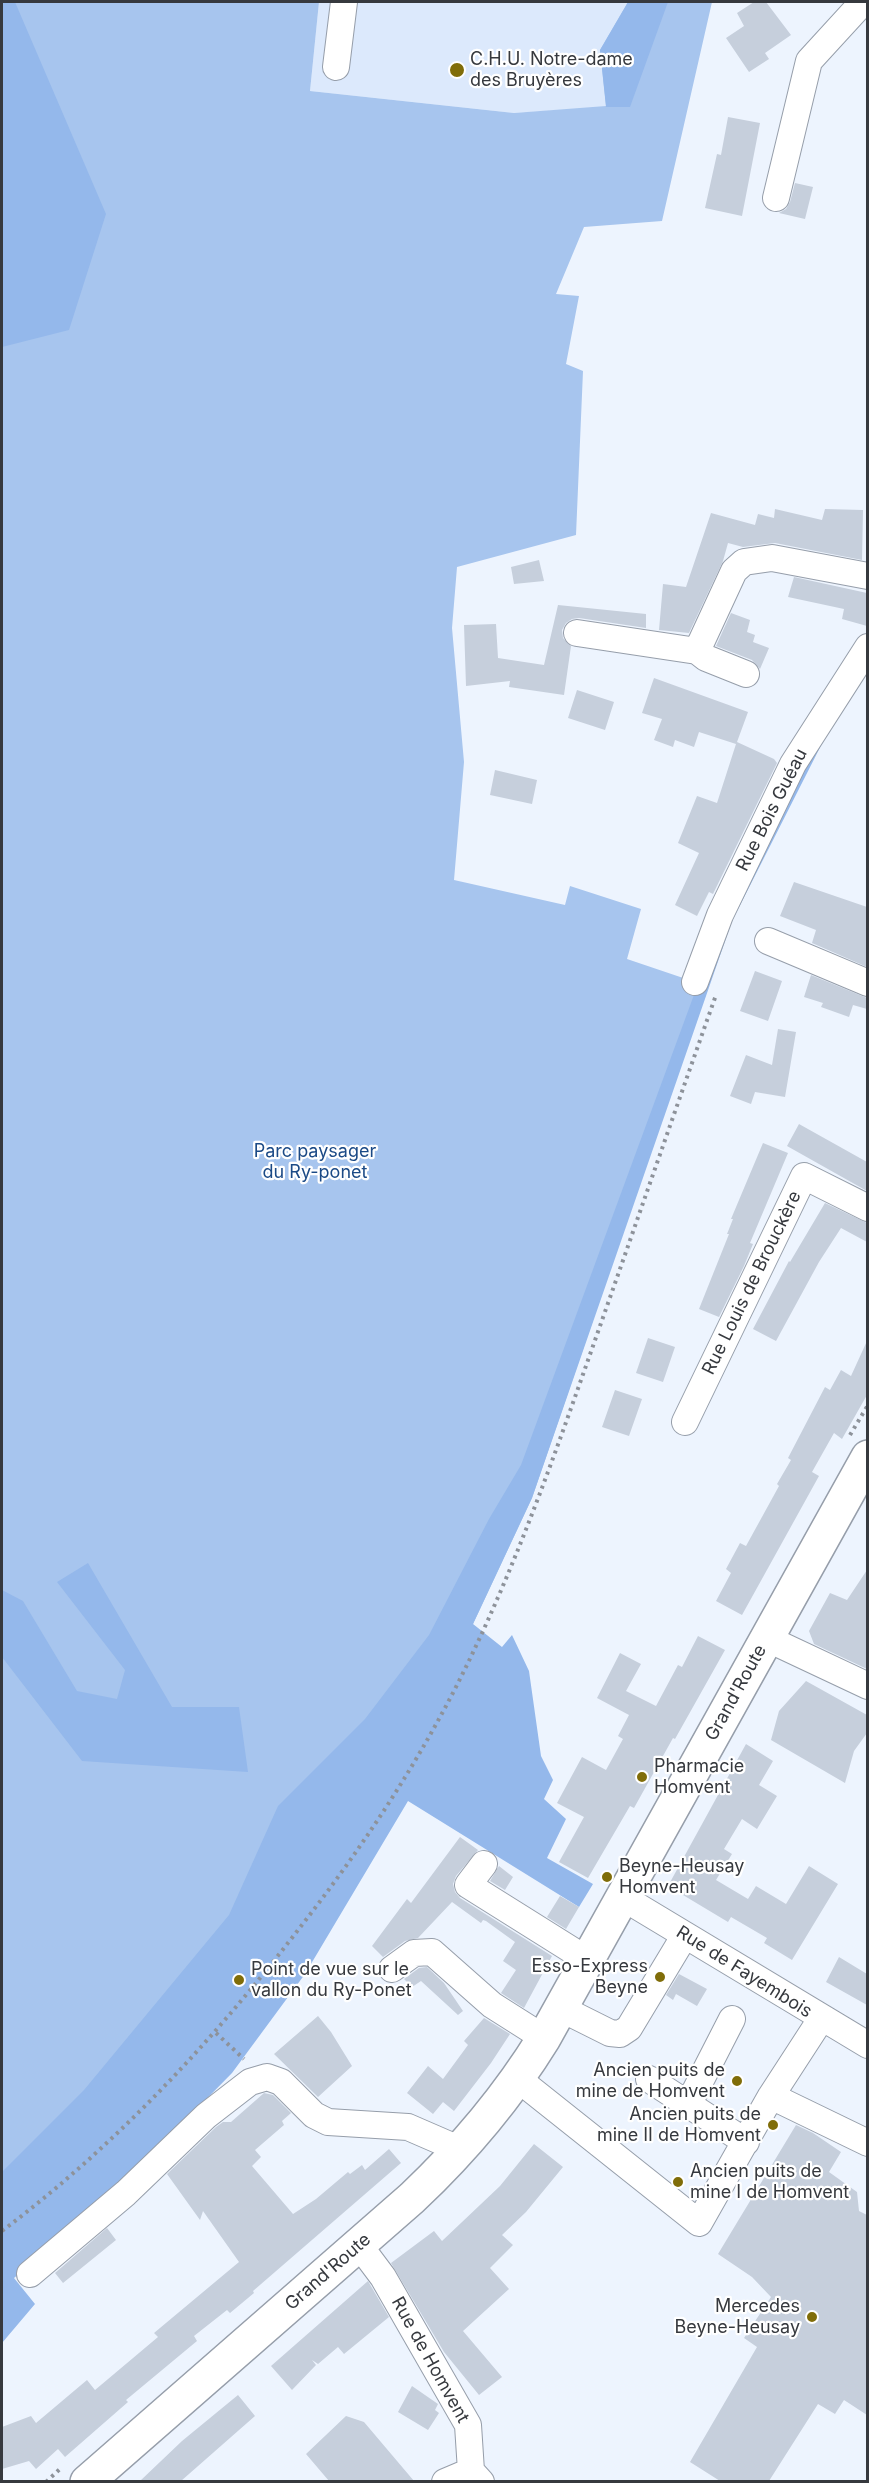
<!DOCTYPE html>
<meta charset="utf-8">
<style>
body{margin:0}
#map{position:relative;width:869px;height:2483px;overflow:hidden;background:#edf4fe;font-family:Inter,sans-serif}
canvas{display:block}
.frame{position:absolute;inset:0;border:3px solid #36393e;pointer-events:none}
</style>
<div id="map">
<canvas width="869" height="2483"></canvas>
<div class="frame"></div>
</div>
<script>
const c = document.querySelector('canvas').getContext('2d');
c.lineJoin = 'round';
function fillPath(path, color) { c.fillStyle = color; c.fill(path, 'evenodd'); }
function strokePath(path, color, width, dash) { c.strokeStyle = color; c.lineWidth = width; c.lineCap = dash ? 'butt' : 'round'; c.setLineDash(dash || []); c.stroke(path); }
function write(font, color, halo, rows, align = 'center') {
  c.font = font + ' Inter,sans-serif'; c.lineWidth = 4.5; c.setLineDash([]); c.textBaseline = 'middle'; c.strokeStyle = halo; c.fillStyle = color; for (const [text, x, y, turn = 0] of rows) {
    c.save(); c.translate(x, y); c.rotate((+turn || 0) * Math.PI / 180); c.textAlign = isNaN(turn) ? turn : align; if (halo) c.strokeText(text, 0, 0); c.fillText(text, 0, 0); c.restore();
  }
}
const built = new Path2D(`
 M 319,2 L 628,2 L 600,50 L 606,107 L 514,113 L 310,91 Z`);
const green = new Path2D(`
 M 2,2 L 319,2 L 310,91 L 514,113 L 606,106 L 600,50 L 628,2 L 712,2 L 662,221 L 584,227 L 556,294 L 579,296 L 566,364 L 583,371 L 576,535 L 457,567 L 452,628 L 464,762 L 454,880 L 565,905 L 570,886 L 641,909 L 627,959 L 698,983 L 639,1186 L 532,1498 L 473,1624 L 2,2223 Z`);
const forest = new Path2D(`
 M 2,2 L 15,2 L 106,214 L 69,330 L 2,347 Z
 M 628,2 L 668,2 L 630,107 L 606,107 L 600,50 Z
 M 832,705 L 840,708 L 732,921 L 532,1498 L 473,1624 L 502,1647 L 512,1635 L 529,1671 L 541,1756 L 553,1780 L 544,1799 L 566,1819 L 547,1858 L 593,1884 L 579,1907 L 408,1801 L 305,1974 L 232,2073 L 120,2187 L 14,2278 L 35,2304 L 2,2343 L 2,2172 L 84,2090 L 229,1915 L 278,1806 L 365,1719 L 429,1635 L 489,1519 L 521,1465 L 723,916 Z
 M 88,1563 L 172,1707 L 239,1707 L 248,1772 L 82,1761 L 2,1657 L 2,1590 L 23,1601 L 77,1691 L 117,1699 L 125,1670 L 57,1582 Z`);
const building = new Path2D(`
 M 754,2 L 766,2 L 791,35 L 765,53 L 769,59 L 749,72 L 726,38 L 744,26 L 737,13 Z
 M 728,117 L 760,123 L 742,216 L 705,208 L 717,154 L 721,155 Z
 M 795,183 L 813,187 L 805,219 L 779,213 L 786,209 L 790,202 Z
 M 775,509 L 822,520 L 825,509 L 863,510 L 862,560 L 775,543 L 743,547 L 728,543 L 723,561 L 689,633 L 659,630 L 663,584 L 686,587 L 711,513 L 755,525 L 758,514 L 774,518 Z
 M 539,560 L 544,581 L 514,584 L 511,567 Z
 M 794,577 L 867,593 L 867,626 L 842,619 L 844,609 L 788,597 Z
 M 558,605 L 646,614 L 646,628 L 579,618 L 572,619 L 566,623 L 562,630 L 563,638 L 571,646 L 564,695 L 509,687 L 510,681 L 466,686 L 464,625 L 496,624 L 498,658 L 544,665 Z
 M 731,613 L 750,620 L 747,632 L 755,635 L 753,642 L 769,648 L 760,669 L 752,660 L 716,646 Z
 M 654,678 L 748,712 L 737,742 L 774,759 L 777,763 L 713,894 L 709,892 L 697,916 L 675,905 L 699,853 L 678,843 L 697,796 L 717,803 L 736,744 L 699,732 L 694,747 L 675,740 L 673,747 L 654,740 L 662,719 L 642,713 Z
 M 577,690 L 614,702 L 605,730 L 568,718 Z
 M 495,770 L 537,780 L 532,804 L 490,795 Z
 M 794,882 L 867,907 L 867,967 L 812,943 L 816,930 L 780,916 Z
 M 755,971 L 782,981 L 768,1021 L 740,1011 Z
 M 811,975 L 867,998 L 867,1009 L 853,1005 L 849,1017 L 821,1007 L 823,1003 L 804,997 Z
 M 778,1029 L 796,1032 L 785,1097 L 755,1092 L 751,1104 L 730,1096 L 746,1055 L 772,1065 Z
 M 799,1124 L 867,1162 L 867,1191 L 787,1146 Z
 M 763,1143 L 788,1153 L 750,1243 L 753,1244 L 744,1266 L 719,1317 L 699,1309 L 729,1234 L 727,1234 L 733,1219 L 731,1219 Z
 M 825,1203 L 867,1223 L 867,1242 L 841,1228 L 819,1262 L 776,1341 L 753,1329 L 789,1261 L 790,1262 Z
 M 648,1338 L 675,1347 L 663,1382 L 636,1373 Z
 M 867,1341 L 867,1395 L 842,1439 L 834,1433 L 812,1472 L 819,1476 L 742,1615 L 716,1601 L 731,1573 L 726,1569 L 740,1543 L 746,1546 L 779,1486 L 777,1484 L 791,1460 L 788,1458 L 825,1387 L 830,1390 L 841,1370 L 851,1376 Z
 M 615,1390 L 642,1399 L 629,1436 L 602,1427 Z
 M 867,1570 L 867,1669 L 814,1644 L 809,1631 L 830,1593 L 847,1600 Z
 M 698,1636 L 725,1650 L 675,1739 L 673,1738 L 634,1808 L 630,1806 L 588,1878 L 559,1862 L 584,1817 L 557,1803 L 582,1757 L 606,1770 L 623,1739 L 618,1736 L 629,1715 L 597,1698 L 620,1653 L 641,1664 L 626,1691 L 656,1706 L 678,1665 L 682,1667 Z
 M 806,1681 L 867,1715 L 867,1733 L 854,1751 L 845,1783 L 771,1740 L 779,1711 Z
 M 746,1744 L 773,1761 L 759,1785 L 777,1796 L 757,1829 L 742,1819 L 724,1849 L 732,1854 L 716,1880 L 748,1899 L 756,1886 L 786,1904 L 809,1866 L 838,1884 L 792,1960 L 764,1943 L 767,1938 L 731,1917 L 728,1922 L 668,1886 Z
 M 460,1837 L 478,1850 L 456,1876 L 453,1884 L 455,1892 L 460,1898 L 552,1956 L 524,2008 L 501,1993 L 516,1970 L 503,1961 L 515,1942 L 486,1921 L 483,1920 L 481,1923 L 452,1902 L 418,1938 L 405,1941 L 383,1957 L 372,1946 L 407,1899 L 411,1903 Z
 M 499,1866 L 513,1877 L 505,1890 L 490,1881 Z
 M 560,1896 L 579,1907 L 566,1929 L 547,1917 Z
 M 839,1957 L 867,1974 L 867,2005 L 826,1982 Z
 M 427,1967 L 444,1983 L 463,2011 L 458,2015 L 421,1981 L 412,1987 L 404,1979 L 419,1968 Z
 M 679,1974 L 707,1989 L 697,2006 L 676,1994 L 673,2000 L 666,1995 Z
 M 318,2016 L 331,2032 L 352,2066 L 318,2097 L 274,2054 Z
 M 484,2018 L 510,2034 L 491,2063 L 454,2111 L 443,2102 L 433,2114 L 407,2093 L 428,2066 L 443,2079 L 468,2045 L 464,2041 Z
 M 264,2093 L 273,2095 L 291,2113 L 282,2121 L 284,2125 L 255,2150 L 261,2157 L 252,2166 L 293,2214 L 316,2199 L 348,2172 L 350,2174 L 362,2165 L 365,2170 L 389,2149 L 401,2163 L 253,2291 L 254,2293 L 230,2313 L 227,2310 L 194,2336 L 197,2341 L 126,2400 L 128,2402 L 65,2457 L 58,2449 L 36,2469 L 29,2461 L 2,2469 L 2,2427 L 31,2416 L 36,2423 L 87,2380 L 95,2390 L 158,2337 L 154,2333 L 239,2262 L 203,2211 L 200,2220 L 167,2174 L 216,2127 L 223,2122 L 231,2122 Z
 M 796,2125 L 813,2133 L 841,2152 L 829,2172 L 857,2192 L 859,2211 L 867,2215 L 867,2415 L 844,2400 L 835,2414 L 818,2404 L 769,2481 L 720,2481 L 690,2462 L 757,2347 L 744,2338 L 771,2297 L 752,2277 L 718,2254 Z
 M 534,2144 L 563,2167 L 526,2212 L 502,2235 L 513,2245 L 490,2268 L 509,2289 L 463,2331 L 502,2377 L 479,2395 L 444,2352 L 391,2263 L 434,2231 L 442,2241 L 500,2186 Z
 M 107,2228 L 116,2240 L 63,2283 L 55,2273 Z
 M 368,2281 L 389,2317 L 344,2354 L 338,2347 L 318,2364 L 312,2360 L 316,2365 L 292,2390 L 271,2366 Z
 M 412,2386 L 438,2404 L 435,2410 L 439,2413 L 428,2430 L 398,2412 Z
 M 238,2395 L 255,2416 L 181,2481 L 140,2481 L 182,2441 Z
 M 346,2416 L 364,2422 L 414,2481 L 329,2481 L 306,2454 Z`);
const path = new Path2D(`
 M 850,1435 L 868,1405
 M 216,2033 L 244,2059
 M 2,2231 C 115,2146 212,2042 298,1930 C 367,1842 429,1747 476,1646 C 525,1542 562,1434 600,1326 C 639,1215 677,1105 716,995
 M 46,2482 L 62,2467`);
const minor = new Path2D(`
 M 336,67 L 344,2
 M 776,198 L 809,61 L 863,2
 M 577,633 L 697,651 L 734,571 L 744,562 L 772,558 L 868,576
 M 697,651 L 706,658 L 746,674
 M 768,941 L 868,983
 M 695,982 L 720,915 L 793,764 L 868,647
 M 685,1422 L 804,1176 L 868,1208
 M 766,1638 L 868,1686
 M 484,1864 L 468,1885 L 586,1959
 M 622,1897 L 868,2045
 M 392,1969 L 414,1953 L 432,1952 L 492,2005 L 544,2038
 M 560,2008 L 610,2033 L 620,2034 L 629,2028 L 685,1935
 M 518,2079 L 699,2223 L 771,2096 L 821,2019
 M 649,2079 L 746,2142
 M 771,2096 L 868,2143
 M 688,2105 L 732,2019
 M 359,2245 L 383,2277 L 468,2425 L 471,2471 L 481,2482
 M 30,2274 L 126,2193 L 206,2116 L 250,2082 L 267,2077 L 281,2082 L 314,2115 L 328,2122 L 408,2127 L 461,2150
 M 445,2482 L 471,2471`);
const major = new Path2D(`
 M 87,2482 L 412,2198 C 463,2150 507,2098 544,2038 L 868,1457`);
const markers = [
 [457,70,8,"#806d09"],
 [642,1777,6,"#806d09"],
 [607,1877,6,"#806d09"],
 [660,1977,6,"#806d09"],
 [239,1980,6,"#806d09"],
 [737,2081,6,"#806d09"],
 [773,2125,6,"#806d09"],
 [678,2182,6,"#806d09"],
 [812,2317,6,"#806d09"]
];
const poiNames = [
 ["C.H.U. Notre-dame",470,60],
 ["des Bruyères",470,81],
 ["Pharmacie",654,1767],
 ["Homvent",654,1788],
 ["Beyne-Heusay",619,1867],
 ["Homvent",619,1888],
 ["Esso-Express",648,1967,"right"],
 ["Beyne",648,1988,"right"],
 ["Point de vue sur le",251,1970],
 ["vallon du Ry-Ponet",251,1991],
 ["Ancien puits de",725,2071,"right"],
 ["mine de Homvent",725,2092,"right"],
 ["Ancien puits de",761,2115,"right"],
 ["mine II de Homvent",761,2136,"right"],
 ["Ancien puits de",690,2172],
 ["mine I de Homvent",690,2193],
 ["Mercedes",800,2307,"right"],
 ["Beyne-Heusay",800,2328,"right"]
];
const streetNames = [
 ["Rue Bois Guéau",772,810,-63],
 ["Rue Louis de Brouckère",752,1283,-64],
 ["Grand'Route",736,1693,-61],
 ["Rue de Fayembois",744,1972,32],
 ["Grand'Route",328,2272,-41],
 ["Rue de Homvent",430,2360,61]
];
const parkNames = [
 ["Parc paysager",315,1152],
 ["du Ry-ponet",315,1173]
];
fillPath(built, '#dce9fc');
fillPath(green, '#a7c5ee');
fillPath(forest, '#94b8eb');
fillPath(building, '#c6cfdc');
strokePath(minor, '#969eaa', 28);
strokePath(major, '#969eaa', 36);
strokePath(path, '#8d929a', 4, [3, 4.5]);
strokePath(minor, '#fff', 26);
strokePath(major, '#fff', 33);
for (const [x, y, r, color] of markers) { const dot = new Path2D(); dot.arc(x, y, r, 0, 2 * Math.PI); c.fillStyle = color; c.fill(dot); strokePath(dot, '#fff', 2); }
write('18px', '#36393e', '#fff', poiNames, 'left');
write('18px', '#36393e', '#fff', streetNames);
write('18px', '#1b4a86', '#fff', parkNames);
</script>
